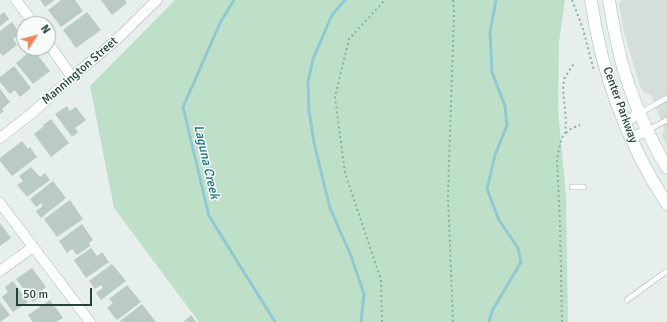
<!DOCTYPE html>
<style>
body{margin:0}
#map{position:relative;width:667px;height:322px;overflow:hidden;background:#e6efeb;font-family:Signika,sans-serif}
canvas{display:block}
.north{position:absolute;left:16px;top:16px;width:40px;height:40px;box-sizing:border-box;background:#f7fbf9;border:1px solid #a3b1ad;border-radius:50%;rotate:54deg;font-size:11px;font-weight:700;line-height:16px;text-align:center;color:#24423a}
.north::after{content:'';display:block;margin:auto;width:14px;height:18px;background:#f4845f;clip-path:polygon(50% 0,100% 100%,50% 72%,0 100%)}
.scale{position:absolute;left:16px;top:288px;width:76px;height:18px;box-sizing:border-box;border:2px solid #24423a;border-top:0;padding-left:5px;font-size:12px;line-height:14px;white-space:nowrap;color:#24423a;-webkit-text-stroke:3px #f7fbf9;paint-order:stroke}
</style>
<div id="map">
<canvas width="667" height="322"></canvas>
<div class="north">N</div>
<div class="scale">50 m</div>
</div>
<script>
const c = document.querySelector('canvas').getContext('2d');
c.lineJoin = 'round';
function fillPath(path, color) { c.fillStyle = color; c.fill(path, 'evenodd'); }
function strokePath(path, color, width, dash) { c.strokeStyle = color; c.lineWidth = width; c.lineCap = dash ? 'butt' : 'round'; c.setLineDash(dash || []); c.stroke(path); }
function write(font, color, halo, rows, align = 'center') {
  c.font = font + ' Signika,sans-serif'; c.lineWidth = 3; c.setLineDash([]); c.textBaseline = 'middle'; c.strokeStyle = halo; c.fillStyle = color; for (const [text, x, y, turn = 0] of rows) {
    c.save(); c.translate(x, y); c.rotate((+turn || 0) * Math.PI / 180); c.textAlign = isNaN(turn) ? turn : align; if (halo) c.strokeText(text, 0, 0); c.fillText(text, 0, 0); c.restore();
  }
}
const built = new Path2D(`
 M 623,0 L 667,0 L 667,148 L 662,135 L 664,128 L 651,95 L 645,93 L 641,89 L 624,33 L 619,3 Z`);
const green = new Path2D(`
 M 175,0 L 565,0 L 559,42 L 558,109 L 566,196 L 568,322 L 199,322 L 114,208 L 90,86 Z`);
const stream = new Path2D(`
 M 234,0 L 221,21 L 183,107 L 209,216 L 275,322
 M 345,0 L 332,15 L 313,59 L 308,82 L 309,111 L 314,143 L 330,208 L 351,256 L 364,294 L 361,322
 M 489,322 L 492,311 L 521,262 L 518,248 L 499,220 L 487,189 L 495,155 L 507,125 L 505,106 L 492,72 L 490,32 L 496,0`);
const building = new Path2D(`
 M 40,0 L 55,0 L 45,7 Z
 M 61,0 L 75,0 L 83,11 L 61,27 L 48,10 Z
 M 101,0 L 125,0 L 127,3 L 112,15 Z
 M 4,12 L 9,19 L 0,26 L 0,15 Z
 M 87,12 L 101,30 L 76,48 L 63,30 Z
 M 12,22 L 20,34 L 13,39 L 17,45 L 3,56 L 0,53 L 0,31 Z
 M 33,49 L 50,71 L 33,84 L 16,63 Z
 M 14,66 L 31,88 L 20,97 L 15,90 L 10,94 L 0,82 L 0,77 Z
 M 0,89 L 10,102 L 2,109 L 4,111 L 0,114 Z
 M 67,106 L 70,111 L 76,107 L 86,120 L 75,128 L 78,132 L 72,137 L 55,114 Z
 M 51,119 L 69,143 L 51,157 L 34,134 L 44,126 L 43,125 Z
 M 22,141 L 28,149 L 30,147 L 37,157 L 12,176 L 0,161 L 0,158 Z
 M 31,167 L 40,177 L 45,173 L 50,180 L 27,197 L 17,185 L 23,181 L 19,176 Z
 M 53,181 L 66,198 L 41,218 L 36,211 L 43,206 L 41,203 L 36,207 L 30,199 Z
 M 70,200 L 83,219 L 57,237 L 44,219 Z
 M 0,223 L 11,238 L 0,246 Z
 M 82,224 L 93,240 L 89,243 L 90,246 L 77,255 L 72,249 L 67,253 L 59,241 Z
 M 91,248 L 97,256 L 102,252 L 109,262 L 86,278 L 74,260 Z
 M 112,264 L 126,281 L 101,300 L 96,293 L 103,288 L 101,285 L 95,289 L 89,281 Z
 M 32,268 L 46,287 L 40,292 L 42,295 L 33,302 L 16,279 Z
 M 13,281 L 28,302 L 13,312 L 2,297 L 8,292 L 5,287 Z
 M 127,285 L 141,302 L 117,320 L 107,308 L 113,303 L 109,299 Z
 M 50,300 L 63,318 L 56,322 L 33,322 L 28,315 Z
 M 0,302 L 10,315 L 0,322 Z
 M 142,304 L 156,322 L 119,322 Z
 M 191,315 L 196,322 L 183,322 Z`);
const path = new Path2D(`
 M 453,0 L 454,12 L 448,196 L 453,322
 M 572,0 L 583,29 L 594,71
 M 566,133 L 572,128 L 580,125
 M 382,322 L 381,280 L 345,173 L 335,97 L 349,39 L 385,0
 M 562,322 L 560,223 L 557,159 L 561,140 L 565,133 L 566,121 L 563,89 L 564,79 L 569,71 L 575,62`);
const service = new Path2D(`
 M 640,113 L 667,98
 M 648,130 L 667,120
 M 572,187 L 584,187
 M 627,300 L 667,271`);
const minor = new Path2D(`
 M 16,0 L 34,24
 M 48,43 L 72,77
 M 625,122 L 640,113
 M 0,138 L 32,113 L 72,77 L 114,42 L 157,0
 M 631,138 L 648,130
 M 0,203 L 90,322
 M 0,271 L 33,247`);
const secondary = new Path2D(`
 M 591,0 C 601,72 627,143 667,204
 M 609,0 C 612,20 616,40 621,60 C 631,97 648,135 667,168`);
const streetNames = [
 ["Mannington Street",80,71,-41],
 ["Center Parkway",620,105,70]
];
const waterNames = [
 ["Laguna Creek",206,162,77]
];
fillPath(built, '#d4dfda');
fillPath(green, '#bfe0c8');
strokePath(stream, '#8ec9d4', 3);
fillPath(building, '#bbcac4');
strokePath(service, '#a8b8b2', 6);
strokePath(minor, '#a8b8b2', 11);
strokePath(secondary, '#a4bbb3', 13);
strokePath(path, '#86b3a5', 2, [2, 3]);
strokePath(service, '#fff', 5);
strokePath(minor, '#fff', 10);
strokePath(secondary, '#fff', 12);
write('12px', '#24423a', '#f7fbf9', streetNames);
write('italic 13px', '#1c6f80', '#f7fbf9', waterNames);
</script>
